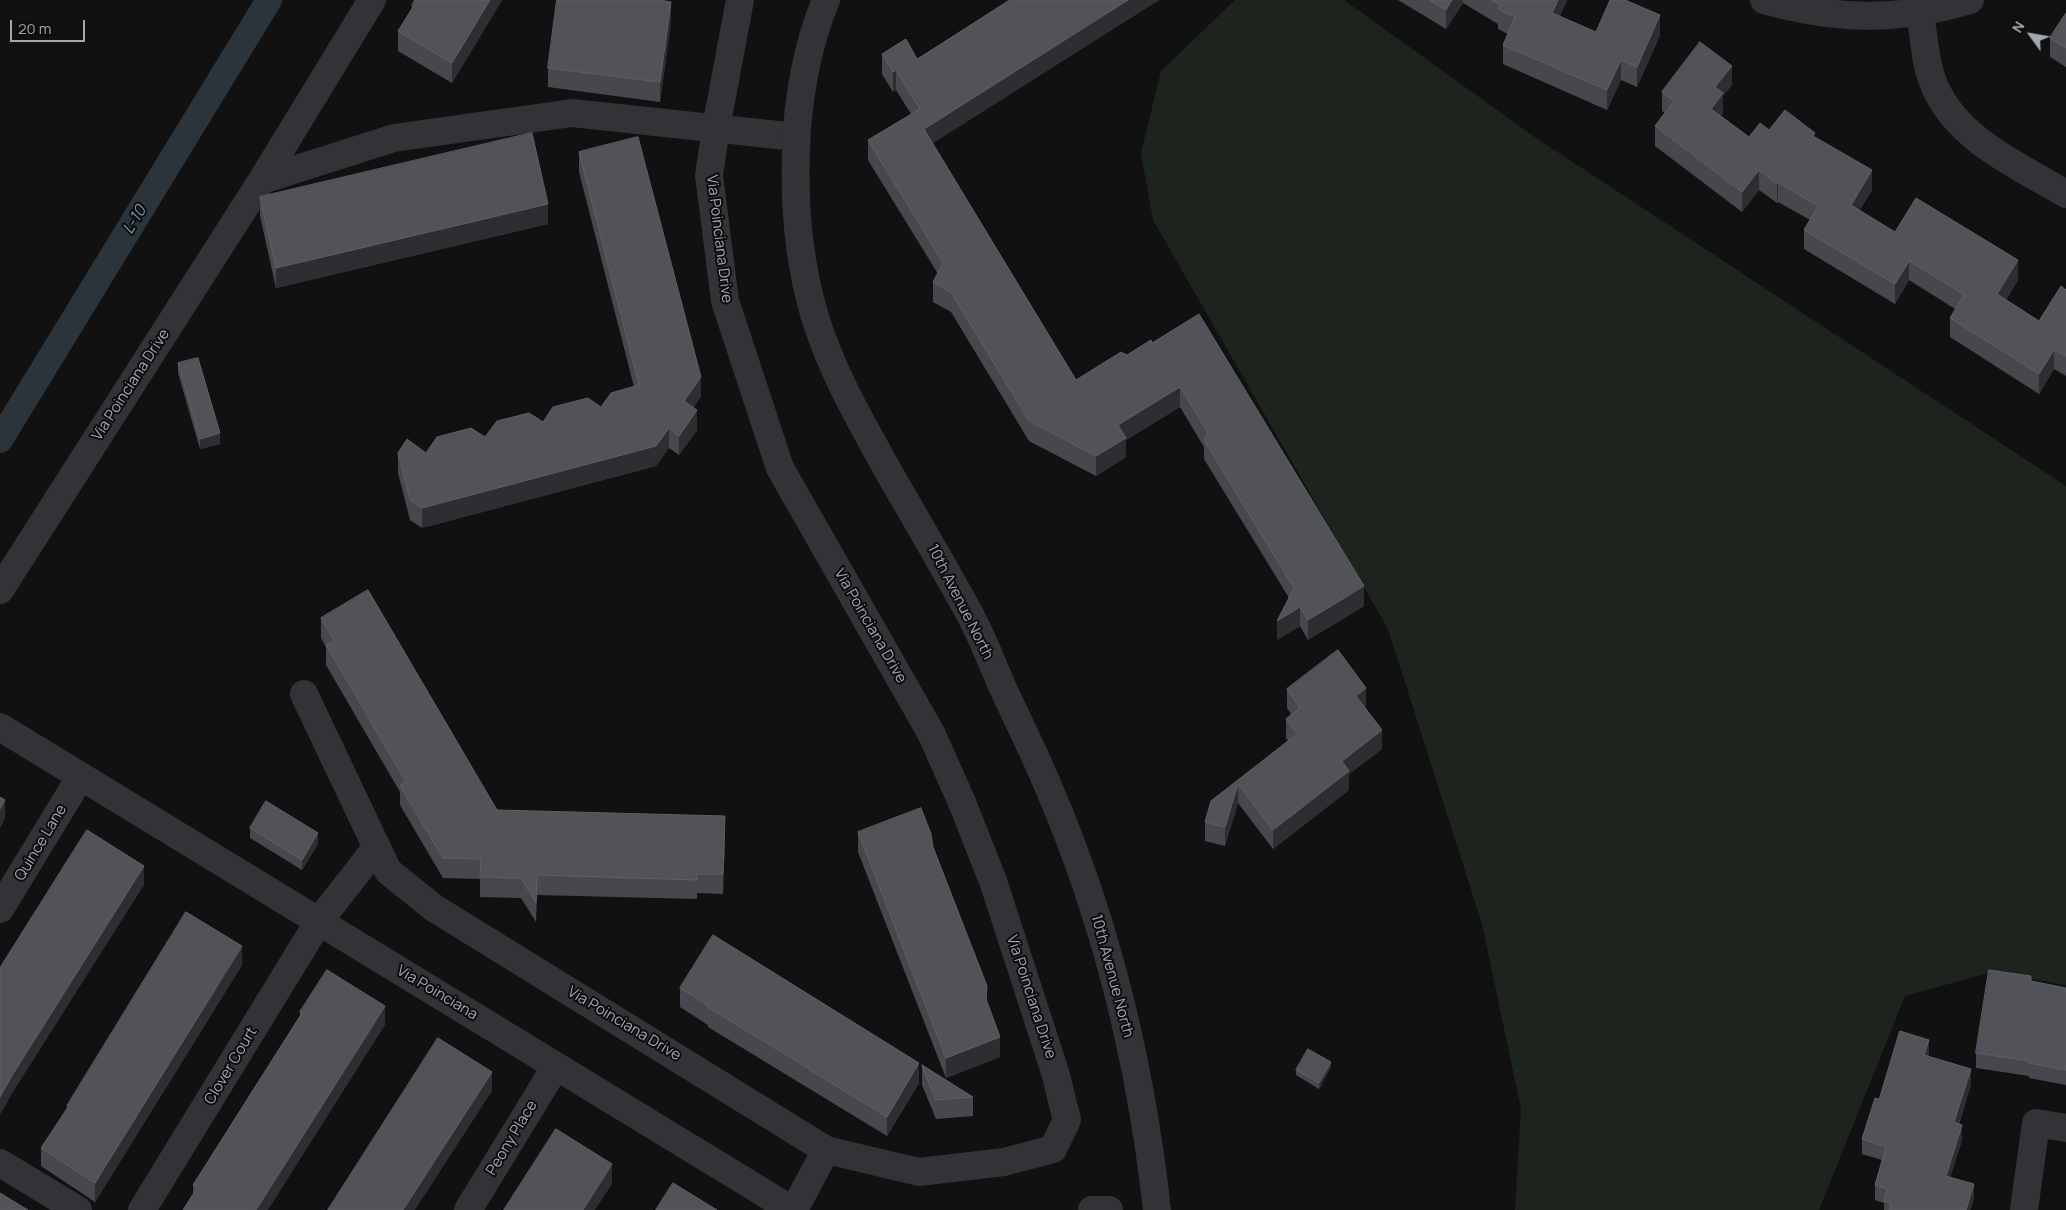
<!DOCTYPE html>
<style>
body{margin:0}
#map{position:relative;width:2066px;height:1210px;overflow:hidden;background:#111112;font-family:Manrope,sans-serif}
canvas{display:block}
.north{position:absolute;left:2006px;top:10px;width:50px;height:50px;-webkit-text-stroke:4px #0c0c0d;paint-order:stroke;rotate:302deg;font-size:14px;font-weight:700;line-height:20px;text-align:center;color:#a3a8b2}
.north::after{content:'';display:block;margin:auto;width:18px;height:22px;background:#a3a8b2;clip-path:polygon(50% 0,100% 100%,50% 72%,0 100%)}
.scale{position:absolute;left:10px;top:20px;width:75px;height:22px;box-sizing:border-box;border:2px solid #a3a8b2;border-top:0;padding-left:6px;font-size:15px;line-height:18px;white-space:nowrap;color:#a3a8b2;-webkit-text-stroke:4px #0c0c0d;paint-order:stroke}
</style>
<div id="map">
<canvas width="2066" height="1210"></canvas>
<div class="north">N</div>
<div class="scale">20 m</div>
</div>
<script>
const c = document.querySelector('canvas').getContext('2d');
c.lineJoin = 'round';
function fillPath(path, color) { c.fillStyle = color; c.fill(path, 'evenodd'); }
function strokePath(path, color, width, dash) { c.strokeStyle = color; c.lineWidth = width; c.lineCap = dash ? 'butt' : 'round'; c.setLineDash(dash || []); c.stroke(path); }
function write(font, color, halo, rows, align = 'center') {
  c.font = font + ' Manrope,sans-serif'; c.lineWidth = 4; c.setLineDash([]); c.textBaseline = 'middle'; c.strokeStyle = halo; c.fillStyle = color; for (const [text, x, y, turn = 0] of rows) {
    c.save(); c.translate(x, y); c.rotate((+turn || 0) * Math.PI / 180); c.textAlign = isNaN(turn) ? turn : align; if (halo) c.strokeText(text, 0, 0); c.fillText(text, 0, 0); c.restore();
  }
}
const green = new Path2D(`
 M 1235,0 L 1344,0 L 1536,138 L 2066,486 L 2066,985 L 1992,972 L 1905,996 L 1819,1210 L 1515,1210 L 1521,1109 L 1482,924 L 1388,629 L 1153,220 L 1141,153 L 1161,71 Z`);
const canal = new Path2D(`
 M 0,440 L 269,0`);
const minor = new Path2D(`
 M 372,0 L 262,180 L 394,138 L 572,113 L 796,137
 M 1764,0 C 1835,20 1899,22 1970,0
 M 1920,12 C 1924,37 1925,65 1935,87 C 1958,140 2019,166 2066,194
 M 0,590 L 262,180
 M 304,694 L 388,871 L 434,908 L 826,1150 L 919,1172 L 1004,1162 L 1053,1149 L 1067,1120 L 1055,1072 L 993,881 L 961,800 L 931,733 L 780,468 L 725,301 L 709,175 L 716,128 L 740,0
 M 0,727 L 792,1210
 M 0,909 L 81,776
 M 0,1163 L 78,1210
 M 142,1210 L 319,921 L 377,847
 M 468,1210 L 556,1066
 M 794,1210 L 826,1150
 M 1092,1210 L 1109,1210
 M 2024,1210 L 2036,1123 L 2066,1128`);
const tertiary = new Path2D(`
 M 826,0 C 807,45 797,102 796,151 C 794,207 799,264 815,317 C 832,372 860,420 887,469 C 914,516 941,562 967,609 C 981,634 991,660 1002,686 C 1017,719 1034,752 1048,786 C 1106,920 1141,1065 1157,1210`);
const wall = new Path2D(`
 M 502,0 L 452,83 L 398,51 L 398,31 L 412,9 L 412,6 Z
 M 1010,0 L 1159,0 L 932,143 L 1076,380 L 1127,355 L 1151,340 L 1364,606 L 1308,640 L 1300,626 L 1277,640 L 1289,598 L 1204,459 L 1204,447 L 1180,407 L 1126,440 L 1126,457 L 1096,476 L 1029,441 L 951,312 L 933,302 L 933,282 L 938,274 L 868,160 L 868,140 L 911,114 L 896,90 L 893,92 L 882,74 L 882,54 L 917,59 Z
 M 1398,0 L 1567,0 L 1560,16 L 1596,32 L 1660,35 L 1637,87 L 1621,80 L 1607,110 L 1503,64 L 1503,45 L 1508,34 L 1498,29 L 1498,24 L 1463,3 L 1446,29 Z
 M 2066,13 L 2066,67 L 2050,57 L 2050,38 Z
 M 671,21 L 660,102 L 548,87 L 548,68 Z
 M 1732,85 L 1723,96 L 1723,113 L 1721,116 L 1749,137 L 1769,130 L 1815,137 L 1872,190 L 1859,211 L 1895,232 L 2018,280 L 2006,300 L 2039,321 L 2066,290 L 2066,376 L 2054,369 L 2039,394 L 1950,337 L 1950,318 L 1955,309 L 1944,302 L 1909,280 L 1895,304 L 1804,249 L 1804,230 L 1810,220 L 1778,202 L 1777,203 L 1759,190 L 1742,212 L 1655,146 L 1655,126 L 1665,113 L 1662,111 L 1662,92 Z
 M 579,152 L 701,396 L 693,408 L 697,430 L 679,455 L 669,448 L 656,466 L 422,528 L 410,520 L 398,473 L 398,453 L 426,453 L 601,407 L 634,387 L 579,172 Z
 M 260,197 L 548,224 L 276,288 L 260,216 Z
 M 178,363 L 220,444 L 200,449 L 178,373 Z
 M 321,618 L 497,810 L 725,836 L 723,894 L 697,893 L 697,899 L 537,895 L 536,922 L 521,898 L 480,897 L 480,879 L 443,878 L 400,805 L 400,792 L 326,665 L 326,647 L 321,638 Z
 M 1287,689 L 1366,706 L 1365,707 L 1382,749 L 1349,774 L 1349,790 L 1273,849 L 1238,803 L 1225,846 L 1205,841 L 1205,822 L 1211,801 L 1288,741 L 1286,738 L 1286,719 L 1291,714 L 1287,708 Z
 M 250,828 L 318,844 L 302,870 L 250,838 Z
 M 858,832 L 933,847 L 987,1004 L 1000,1057 L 946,1078 L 858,852 Z
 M 242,965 L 95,1202 L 41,1166 L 41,1148 L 67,1109 L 67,1106 Z
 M 2031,981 L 2066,988 L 2066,1085 L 2029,1078 L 2029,1076 L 1976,1068 L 1976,1053 Z
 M 680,988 L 919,1083 L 887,1136 L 708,1027 L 708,1025 L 680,1007 Z
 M 300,1012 L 385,1025 L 193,1194 L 193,1185 L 300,1016 Z
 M 1929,1055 L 1928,1056 L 1971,1084 L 1959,1124 L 1962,1140 L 1950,1177 L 1974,1199 L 1970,1210 L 1884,1210 L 1884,1203 L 1875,1200 L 1875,1185 L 1882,1160 L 1862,1154 L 1862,1139 L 1879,1099 Z
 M 922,1065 L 973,1097 L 973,1116 L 936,1119 L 922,1085 Z
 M 1331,1067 L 1319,1089 L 1296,1075 L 1296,1070 Z`);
const shadedWall = new Path2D(`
 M 490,0 L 502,0 L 452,83 L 452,63 Z
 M 1128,0 L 1159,0 L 924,149 L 924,129 Z
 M 1452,0 L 1463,0 L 1463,3 L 1446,29 L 1446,10 Z
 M 1558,0 L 1567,0 L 1552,32 L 1552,13 Z
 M 671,2 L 671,21 L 660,102 L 660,82 Z
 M 1660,15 L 1660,35 L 1637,87 L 1637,67 Z
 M 1621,60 L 1621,80 L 1607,110 L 1607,90 Z
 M 1732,66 L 1732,85 L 1723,96 L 1723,113 L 1711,128 L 1711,109 L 1715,87 Z
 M 896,70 L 896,90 L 893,92 L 893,72 Z
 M 1759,170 L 1759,190 L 1742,212 L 1742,192 Z
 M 1872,170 L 1872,190 L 1851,225 L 1851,205 Z
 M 1778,182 L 1778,202 L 1777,203 L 1777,184 Z
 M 548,204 L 548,224 L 276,288 L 276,268 Z
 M 2018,260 L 2018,280 L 1997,314 L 1997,294 Z
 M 1909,261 L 1909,280 L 1895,304 L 1895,284 Z
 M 2054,350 L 2054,369 L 2039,394 L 2039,374 Z
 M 701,377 L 701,396 L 684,421 L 684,401 Z
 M 1180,387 L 1180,407 L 1126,440 L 1126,457 L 1096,476 L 1096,456 L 1118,425 Z
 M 697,410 L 697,430 L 679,455 L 679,436 Z
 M 669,428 L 669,448 L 656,466 L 422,528 L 422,508 Z
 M 220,433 L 220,444 L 200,449 L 200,439 Z
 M 1364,586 L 1364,606 L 1308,640 L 1308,620 Z
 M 1300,607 L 1300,626 L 1277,640 L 1277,621 Z
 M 1366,688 L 1366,706 L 1356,714 L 1356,696 Z
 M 1382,730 L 1382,749 L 1349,774 L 1349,790 L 1273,849 L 1273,830 L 1342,761 Z
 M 1238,784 L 1238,803 L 1225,846 L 1225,827 Z
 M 5,800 L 5,819 L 0,828 L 0,809 Z
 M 725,816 L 725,836 L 723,894 L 723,874 Z
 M 318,833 L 318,844 L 302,870 L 302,860 Z
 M 144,866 L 144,885 L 13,1092 L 0,1115 L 0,1097 L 13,1074 Z
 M 242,946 L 242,965 L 95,1202 L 95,1183 Z
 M 987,986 L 987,1006 L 986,999 Z
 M 385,1006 L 385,1025 L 268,1210 L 256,1210 Z
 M 1000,1037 L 1000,1057 L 946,1078 L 946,1058 Z
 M 1929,1040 L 1929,1055 L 1924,1070 L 1924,1055 Z
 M 1331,1062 L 1331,1067 L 1319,1089 L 1319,1083 Z
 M 919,1063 L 919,1083 L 887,1136 L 887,1117 Z
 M 1971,1069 L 1971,1084 L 1954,1137 L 1954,1122 Z
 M 492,1072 L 492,1091 L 415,1210 L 403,1210 Z
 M 1962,1125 L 1962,1140 L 1946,1191 L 1946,1176 Z
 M 612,1164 L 612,1184 L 595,1210 L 583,1210 Z
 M 1974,1184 L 1974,1199 L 1970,1210 L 1966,1210 Z`);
const building = new Path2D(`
 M 415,0 L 490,0 L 452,63 L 398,31 L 413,7 L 412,6 Z
 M 557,0 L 659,0 L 671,2 L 660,82 L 548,68 Z
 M 1010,0 L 1128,0 L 924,129 L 1076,380 L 1121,352 L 1127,355 L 1151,340 L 1152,343 L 1199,314 L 1364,586 L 1308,620 L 1300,607 L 1277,621 L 1294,588 L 1204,440 L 1208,433 L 1180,387 L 1118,425 L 1126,438 L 1096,456 L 1029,421 L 951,292 L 933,282 L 943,263 L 868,140 L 920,109 L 896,70 L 893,72 L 882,54 L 906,39 L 917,59 Z
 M 1430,0 L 1452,0 L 1446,10 Z
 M 1491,0 L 1558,0 L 1552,13 L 1596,32 L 1610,0 L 1625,0 L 1660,15 L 1637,67 L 1621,60 L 1607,90 L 1503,45 L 1515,17 L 1498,9 L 1500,5 Z
 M 2066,13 L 2066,48 L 2050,38 Z
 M 1700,42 L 1732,66 L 1715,87 L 1723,93 L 1711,109 L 1749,137 L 1760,123 L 1769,130 L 1785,110 L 1815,133 L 1813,136 L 1872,170 L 1851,205 L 1895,232 L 1916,198 L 2018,260 L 1997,294 L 2039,321 L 2061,286 L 2066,290 L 2066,356 L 2054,350 L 2039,374 L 1950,318 L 1964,295 L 1944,282 L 1909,261 L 1895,284 L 1804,230 L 1818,206 L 1778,182 L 1777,184 L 1759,170 L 1742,192 L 1655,126 L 1674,101 L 1662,92 Z
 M 532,133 L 548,204 L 276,268 L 260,197 Z
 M 638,137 L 701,377 L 684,401 L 697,410 L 679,436 L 669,428 L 656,446 L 422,508 L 410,500 L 398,453 L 407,439 L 426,453 L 437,437 L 471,428 L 485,437 L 497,421 L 529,413 L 543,422 L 553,407 L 588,398 L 601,407 L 611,393 L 639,385 L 579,152 Z
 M 198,358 L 220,433 L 200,439 L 178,363 Z
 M 368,590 L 497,810 L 725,816 L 723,874 L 697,874 L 697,880 L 537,875 L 536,903 L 521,878 L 480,877 L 481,859 L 443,858 L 400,786 L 406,782 L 326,645 L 334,641 L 321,618 Z
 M 1338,650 L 1366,688 L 1356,696 L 1382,730 L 1342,761 L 1349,771 L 1273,830 L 1238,784 L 1225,827 L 1205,822 L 1211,801 L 1297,734 L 1286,719 L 1300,708 L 1287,689 Z
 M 0,797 L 5,800 L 0,809 Z
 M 266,801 L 318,833 L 302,860 L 250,828 Z
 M 921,808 L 931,834 L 933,847 L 987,986 L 986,999 L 1000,1037 L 946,1058 L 858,832 Z
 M 87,830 L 144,866 L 13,1074 L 0,1097 L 0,968 Z
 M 186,912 L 242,946 L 95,1183 L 41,1148 L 68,1107 L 67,1106 Z
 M 713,935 L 919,1063 L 887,1117 L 708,1007 L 709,1006 L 680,988 Z
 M 327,970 L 385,1006 L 256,1210 L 183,1210 L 197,1188 L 193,1185 L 302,1013 L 300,1012 Z
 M 1989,970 L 2031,976 L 2031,981 L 2066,988 L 2066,1070 L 2029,1063 L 2029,1061 L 1976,1053 Z
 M 1900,1031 L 1929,1040 L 1924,1055 L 1971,1069 L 1954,1122 L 1962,1125 L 1946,1176 L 1974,1184 L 1966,1210 L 1889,1210 L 1891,1203 L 1884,1201 L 1887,1189 L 1875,1185 L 1886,1147 L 1862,1139 L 1875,1098 L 1879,1099 Z
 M 438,1038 L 492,1072 L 403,1210 L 328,1210 Z
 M 1308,1049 L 1331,1062 L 1319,1083 L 1296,1070 Z
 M 922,1065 L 973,1097 L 936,1100 Z
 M 556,1129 L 612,1164 L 583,1210 L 504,1210 Z
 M 673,1183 L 717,1210 L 656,1210 Z
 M 0,1193 L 28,1210 L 0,1210 Z`);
const streetNames = [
 ["Via Poinciana Drive",719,239,83],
 ["Via Poinciana Drive",131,385,-57],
 ["10th Avenue North",960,602,63],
 ["Via Poinciana Drive",870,626,60],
 ["Quince Lane",41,843,-59],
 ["10th Avenue North",1112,976,75],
 ["Via Poinciana",437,993,31],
 ["Via Poinciana Drive",1031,997,72],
 ["Via Poinciana Drive",624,1024,31],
 ["Clover Court",231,1066,-59],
 ["Peony Place",512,1138,-59]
];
const waterNames = [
 ["L-10",135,220,-59]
];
fillPath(green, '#1d241e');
strokePath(canal, '#2b343a', 26);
strokePath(minor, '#323337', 28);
strokePath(tertiary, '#323337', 28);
fillPath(wall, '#47484d');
fillPath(shadedWall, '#2d2e31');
fillPath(building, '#515358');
strokePath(building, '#5e6066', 1);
write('15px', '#a3a8b2', '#0c0c0d', streetNames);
write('italic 16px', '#7b98ac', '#0c0c0d', waterNames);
</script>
